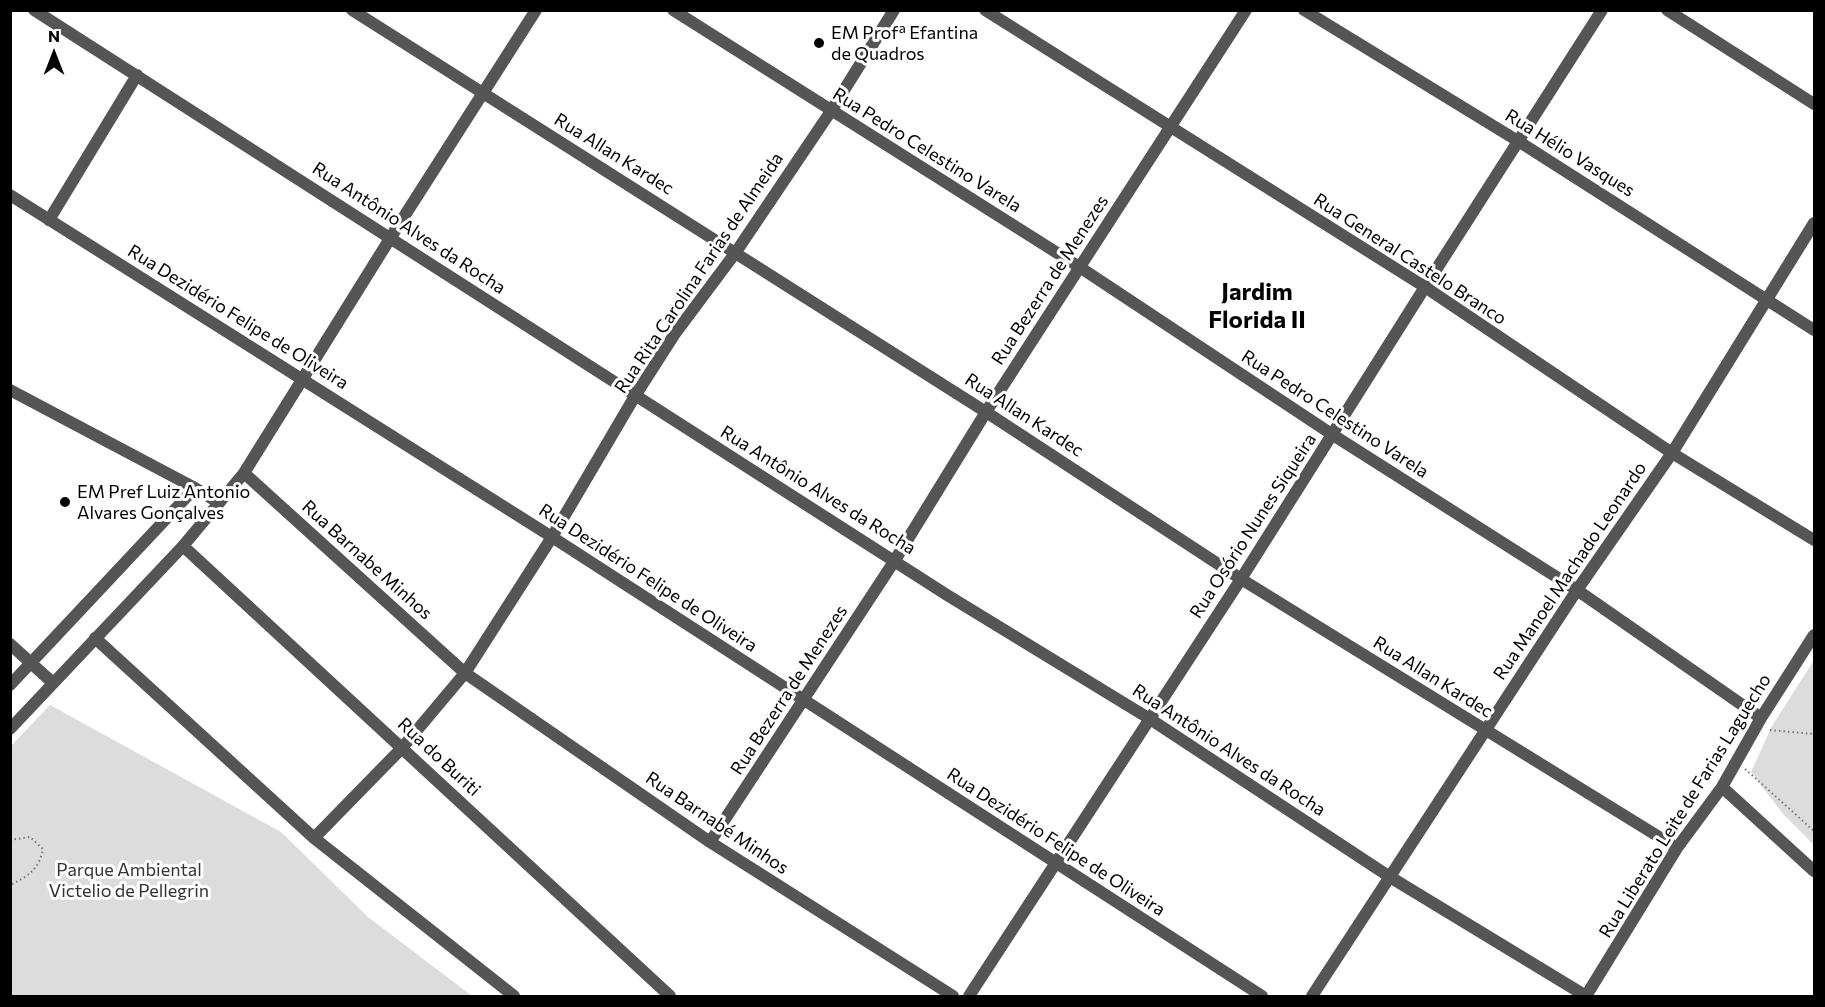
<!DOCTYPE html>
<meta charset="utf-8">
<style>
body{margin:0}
#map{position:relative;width:1825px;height:1007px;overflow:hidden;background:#fff;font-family:Commissioner,sans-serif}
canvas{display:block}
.frame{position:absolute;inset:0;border:12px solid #000;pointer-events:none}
.north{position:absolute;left:24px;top:24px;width:60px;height:60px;-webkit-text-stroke:4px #fff;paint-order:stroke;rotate:0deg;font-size:16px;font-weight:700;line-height:24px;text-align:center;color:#000}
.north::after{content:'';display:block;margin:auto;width:21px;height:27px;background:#000;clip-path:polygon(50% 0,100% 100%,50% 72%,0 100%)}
</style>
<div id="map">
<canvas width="1825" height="1007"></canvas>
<div class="frame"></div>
<div class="north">N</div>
</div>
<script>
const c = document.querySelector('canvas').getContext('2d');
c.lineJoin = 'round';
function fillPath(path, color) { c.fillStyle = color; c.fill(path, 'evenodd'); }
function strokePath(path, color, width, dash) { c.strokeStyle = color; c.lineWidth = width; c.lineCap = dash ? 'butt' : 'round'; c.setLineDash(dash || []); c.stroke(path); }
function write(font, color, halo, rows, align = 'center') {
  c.font = font + ' Commissioner,sans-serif'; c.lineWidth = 6; c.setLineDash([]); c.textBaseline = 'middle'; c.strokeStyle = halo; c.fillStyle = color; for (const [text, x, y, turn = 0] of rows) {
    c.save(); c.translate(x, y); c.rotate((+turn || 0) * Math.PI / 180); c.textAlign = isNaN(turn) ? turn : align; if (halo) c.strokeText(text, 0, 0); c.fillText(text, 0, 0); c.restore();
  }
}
const green = new Path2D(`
 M 1814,660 L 1814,845 L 1783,814 L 1751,772 L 1772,726 Z
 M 50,705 L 281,832 L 368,917 L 472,996 L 11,996 L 11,746 Z`);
const path = new Path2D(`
 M 1770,730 L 1814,734
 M 1745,769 L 1814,831
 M 10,840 L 30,837 L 43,849 C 39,869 29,876 10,885`);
const minor = new Path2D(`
 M 34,10 L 947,595 L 1150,719 L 1390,877 L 1586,996
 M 352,10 L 986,412 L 1241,579 L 1677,848
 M 673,10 L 1081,268 L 1333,435 L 1577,590 L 1761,718
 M 985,10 L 1425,287 L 1672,453 L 1814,540
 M 1304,10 L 1518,141 L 1814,330
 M 1667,10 L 1814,104
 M 10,195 L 552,537 L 1262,996
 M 49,220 L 137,75
 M 244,473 L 465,673 L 710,842 L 953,996
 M 219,503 L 244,473 L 391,237 L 536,10
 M 183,546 L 670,996
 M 95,638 L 314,838 L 514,996
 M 10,644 L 53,683
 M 1722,787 L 1814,871
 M 314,838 L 402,748 L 465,673 L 552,537 L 635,396 L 674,335 L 736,252 L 831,111 L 894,10
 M 710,842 L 895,560 L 986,412 L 1246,10
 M 969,996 L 1241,579 L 1425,287 L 1602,10
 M 1312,996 L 1577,590 L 1672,453 L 1814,223
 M 1586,996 L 1677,848 L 1722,787 L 1761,718 L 1814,635`);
const tertiary = new Path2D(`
 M 10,390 L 195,488 L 219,503 L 183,546 L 10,729
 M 10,685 L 195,488`);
const markers = [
 [819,43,6,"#000"],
 [65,502,6,"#000"]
];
const poiNames = [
 ["EM Profª Efantina",831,33],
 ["de Quadros",831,54],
 ["EM Pref Luiz Antonio",77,492],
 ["Alvares Gonçalves",77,513]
];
const streetNames = [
 ["Rua Pedro Celestino Varela",927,150,32],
 ["Rua Hélio Vasques",1570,153,32],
 ["Rua Allan Kardec",614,154,32],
 ["Rua Antônio Alves da Rocha",409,228,33],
 ["Rua General Castelo Branco",1410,259,33],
 ["Rua Rita Carolina Farias de Almeida",699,273,-56],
 ["Rua Bezerra de Menezes",1050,280,-57],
 ["Rua Dezidério Felipe de Oliveira",238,317,32],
 ["Rua Pedro Celestino Varela",1335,414,33],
 ["Rua Allan Kardec",1024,415,33],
 ["Rua Antônio Alves da Rocha",818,490,32],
 ["Rua Osório Nunes Siqueira",1253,526,-57],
 ["Rua Barnabe Minhos",367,560,42],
 ["Rua Manoel Machado Leonardo",1570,571,-56],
 ["Rua Dezidério Felipe de Oliveira",648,578,33],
 ["Rua Allan Kardec",1433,677,32],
 ["Rua Bezerra de Menezes",789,690,-57],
 ["Rua Antônio Alves da Rocha",1229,750,33],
 ["Rua do Buriti",439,757,43],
 ["Rua Liberato Leite de Farias Laguecho",1685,806,-58],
 ["Rua Barnabé Minhos",717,823,34],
 ["Rua Dezidério Felipe de Oliveira",1056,842,33]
];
const parkNames = [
 ["Parque Ambiental",129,870],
 ["Victelio de Pellegrin",129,891]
];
const districtNames = [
 ["Jardim",1257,292],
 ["Florida II",1257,320]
];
fillPath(green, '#dcdcdc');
strokePath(path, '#777', 2, [1.5, 3]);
strokePath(minor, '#555', 12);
strokePath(tertiary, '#555', 12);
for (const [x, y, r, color] of markers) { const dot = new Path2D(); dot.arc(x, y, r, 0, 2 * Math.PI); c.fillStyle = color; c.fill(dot); strokePath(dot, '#fff', 2); }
write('18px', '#000', '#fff', poiNames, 'left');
write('18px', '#000', '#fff', streetNames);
write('18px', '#333', '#fff', parkNames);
write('bold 24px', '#000', '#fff', districtNames);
</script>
